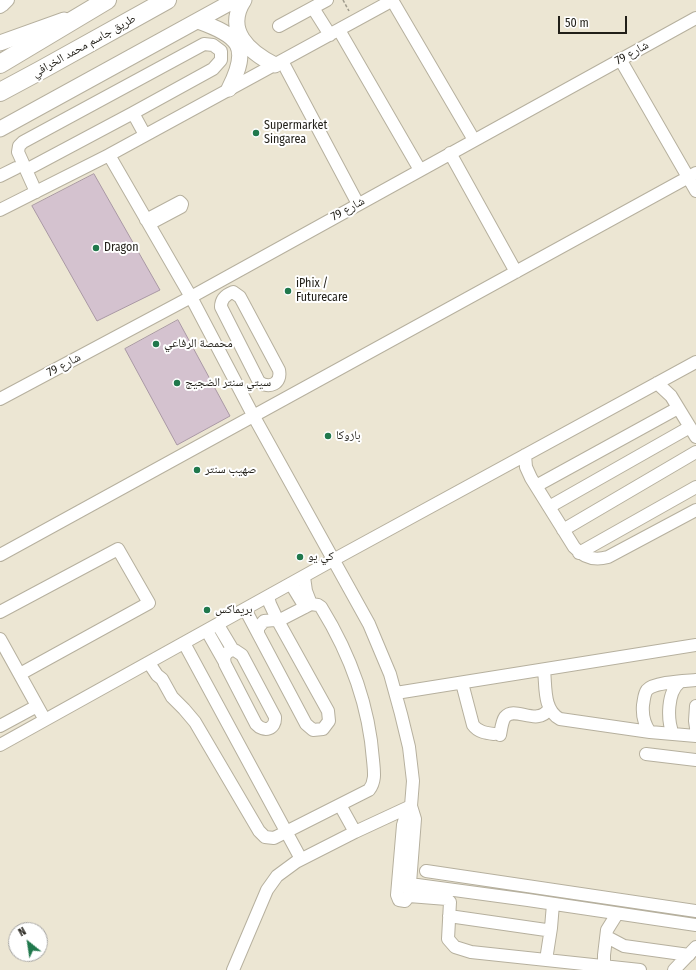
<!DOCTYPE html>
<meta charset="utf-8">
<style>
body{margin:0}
#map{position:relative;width:696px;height:970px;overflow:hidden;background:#ece6d3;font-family:"Fira Sans Condensed",sans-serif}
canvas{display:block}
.north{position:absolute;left:8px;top:922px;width:40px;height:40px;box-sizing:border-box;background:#fff;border:1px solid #a6a5a3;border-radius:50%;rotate:330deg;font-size:11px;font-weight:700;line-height:16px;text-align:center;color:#211f18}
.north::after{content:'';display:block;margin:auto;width:14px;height:18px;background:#20784c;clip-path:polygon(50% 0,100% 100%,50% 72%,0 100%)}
.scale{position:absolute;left:558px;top:16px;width:69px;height:18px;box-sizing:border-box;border:2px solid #211f18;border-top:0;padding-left:5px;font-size:12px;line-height:14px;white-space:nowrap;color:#211f18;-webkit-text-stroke:3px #fff;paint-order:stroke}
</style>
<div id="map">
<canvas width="696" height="970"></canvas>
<div class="north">N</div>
<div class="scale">50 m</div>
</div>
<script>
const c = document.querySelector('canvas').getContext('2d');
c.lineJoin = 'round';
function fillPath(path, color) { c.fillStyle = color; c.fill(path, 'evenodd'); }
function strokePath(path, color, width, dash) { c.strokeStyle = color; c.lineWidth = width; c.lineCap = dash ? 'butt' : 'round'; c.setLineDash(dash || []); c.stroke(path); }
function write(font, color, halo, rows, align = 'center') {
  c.font = font + ' "Fira Sans Condensed","Noto Naskh Arabic",sans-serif'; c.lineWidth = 4; c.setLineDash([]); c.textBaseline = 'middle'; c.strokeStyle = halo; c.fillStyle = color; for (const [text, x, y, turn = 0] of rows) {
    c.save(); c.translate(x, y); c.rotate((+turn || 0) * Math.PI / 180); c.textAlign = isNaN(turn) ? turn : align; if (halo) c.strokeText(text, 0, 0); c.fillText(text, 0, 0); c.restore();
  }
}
const building = new Path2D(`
 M 94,174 L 160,290 L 97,321 L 32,206 Z
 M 178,320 L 230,416 L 177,445 L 125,349 Z`);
const path = new Path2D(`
 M 343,0 L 349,11`);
const minor = new Path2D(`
 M 392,0 L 474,140
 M 0,7 L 3,5 L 8,0
 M 313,8 L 330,35
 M 279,26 L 327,0
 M 339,30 L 420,170
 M 620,59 L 696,191
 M 282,61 L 358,204
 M 450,153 L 516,272
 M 109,155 L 191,297 L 253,415 L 369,624 L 382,655 L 390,674 L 401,714 L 409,747 L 413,781 L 411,806 L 415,819 L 409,896 L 405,901 L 399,900 L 397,895 L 403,825 L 406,815 L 411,806
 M 26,170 L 133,113
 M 0,176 L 16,168
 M 36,192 L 18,152 L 19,146 L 23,142 L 204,44 L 213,45 L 221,51 L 221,60 L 213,69 L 133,113 L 145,135
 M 0,210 L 109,155 L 393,0
 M 146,220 L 180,202 L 182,204 L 181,207 L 149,224
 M 233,292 L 240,297 L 279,370 C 282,384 269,389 259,382 L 221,307 C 221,299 225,295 233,292 Z
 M 657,383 L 671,396 L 696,437
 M 0,399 L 191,297 L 696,18
 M 525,455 L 526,467 L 531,478 L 574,547 C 584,558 594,561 608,557 L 696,510
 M 536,486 L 678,408
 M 549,507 L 690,427
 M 563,530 L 696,452
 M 579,553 L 696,487
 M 0,555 L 696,173
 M 304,577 L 306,591 L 311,604
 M 291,584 L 305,607
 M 245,609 L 306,724 L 313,730 L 323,729 L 329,721 L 328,711 L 278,621 L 270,604 L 268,597
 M 0,612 L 118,549 L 149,603 L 20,674
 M 218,625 L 233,650
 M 207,631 L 224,661
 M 0,639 L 45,720
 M 184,643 L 301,859
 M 233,650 L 236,651 L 242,655 L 275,717 C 276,729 264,733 256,724 L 225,664 C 223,657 225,652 233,650 Z
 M 149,663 L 157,675 L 162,679 L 172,697 L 184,709 L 195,722 L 259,831 L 265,837 L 274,838 L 369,790 C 376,781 374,771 373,760 C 369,705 350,654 321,607 L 318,605 L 311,604 L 278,621 L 274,620 L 264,621 L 258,628 L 258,633
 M 544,670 C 546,687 543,710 560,719 L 650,732 L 696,736
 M 462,683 L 473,725 C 478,732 486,733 494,734
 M 396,693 L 696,645
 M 696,706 L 695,721 L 696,728
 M 0,726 L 37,706
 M 650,732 C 644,724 642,716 643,705 C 644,700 644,694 647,690 C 654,682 685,681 696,680
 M 673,734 C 667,720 667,692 680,682
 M 500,735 C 501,730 502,721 505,717 C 515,705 537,727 549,709
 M 0,745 L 333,560 L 696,362
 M 646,754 L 696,760
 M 340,805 L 355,832
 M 426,871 L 696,911
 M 410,884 L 528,900 L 696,925
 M 409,896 L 447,899 L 450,902 L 448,939 L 455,947 L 471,952 L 640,970
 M 449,916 L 546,930 L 551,928 L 553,904
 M 607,937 L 624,946 L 689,955
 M 546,960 L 551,928
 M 604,966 L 604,955 L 607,930 L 617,914
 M 233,970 L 267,890 L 277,876 L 296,862 L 355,832 L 411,806
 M 674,970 L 696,947`);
const major = new Path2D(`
 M 244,0 C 224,30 249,52 275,65
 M 198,21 C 239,36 251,46 229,89
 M 0,43 L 64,20
 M 0,129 L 235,0`);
const highway = new Path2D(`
 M 0,64 L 107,0
 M 0,92 L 41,70 L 167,0`);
const markers = [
 [256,133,4,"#20784c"],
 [96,248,4,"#20784c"],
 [288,291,4,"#20784c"],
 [156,344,4,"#20784c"],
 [177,383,4,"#20784c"],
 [328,436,4,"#20784c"],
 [197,470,4,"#20784c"],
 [300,557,4,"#20784c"],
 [207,610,4,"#20784c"]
];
const streetNames = [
 ["طريق جاسم محمد الخرافي",84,46,-29],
 ["شارع 79",632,53,-29],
 ["شارع 79",348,209,-29],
 ["شارع 79",64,365,-28]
];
const poiNames = [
 ["Supermarket",264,126],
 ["Singarea",264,140],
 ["Dragon",104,248],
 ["iPhix /",296,284],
 ["Futurecare",296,298],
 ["محمصة الرفاعي",164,344],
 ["سيتي سنتر الضجيج",185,383],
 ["بازوكا",336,436],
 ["صهيب سنتر",205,470],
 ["كي يو",308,557],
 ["بريماكس",215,610]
];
fillPath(building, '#d4c2cf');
strokePath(building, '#a998a4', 1);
strokePath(minor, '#b6b09e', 14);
strokePath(major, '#b6b09e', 17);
strokePath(highway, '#b6b09e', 20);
strokePath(path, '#9f9b8c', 1.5, [3, 2]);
strokePath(minor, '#fff', 12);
strokePath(major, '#fff', 15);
strokePath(highway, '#fff', 18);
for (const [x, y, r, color] of markers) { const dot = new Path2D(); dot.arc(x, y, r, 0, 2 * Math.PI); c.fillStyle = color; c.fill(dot); strokePath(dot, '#fff', 1.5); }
write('12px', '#211f18', '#fff', streetNames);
write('12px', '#211f18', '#fff', poiNames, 'left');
</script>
